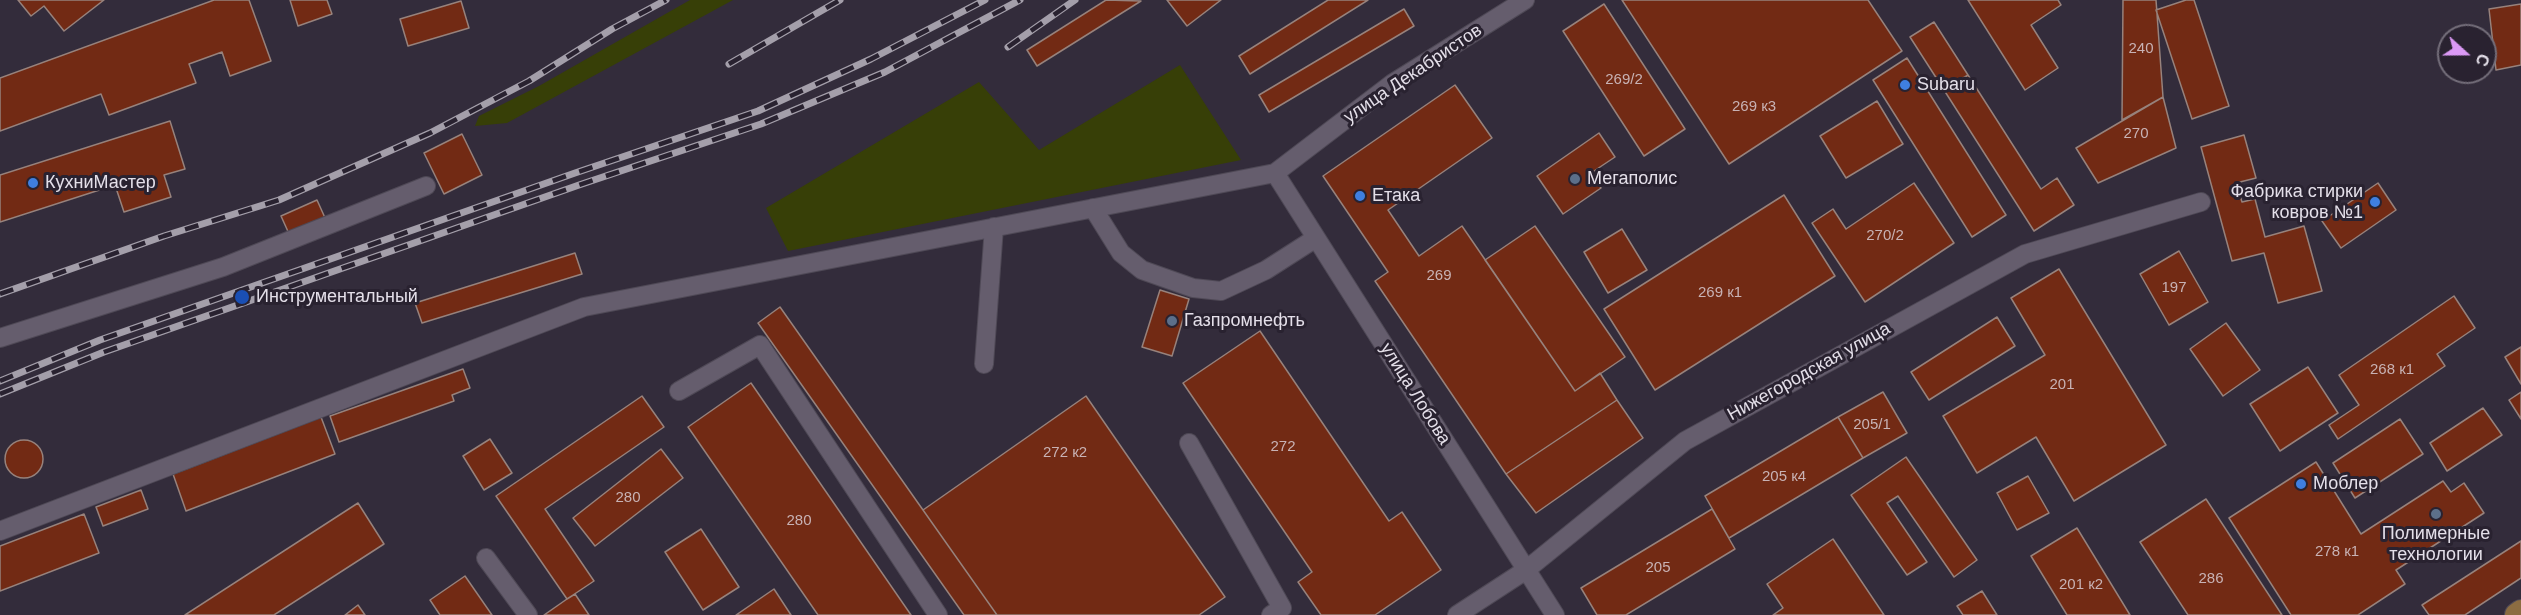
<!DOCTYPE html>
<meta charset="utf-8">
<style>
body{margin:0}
#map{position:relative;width:2521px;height:615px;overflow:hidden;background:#332c3b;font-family:Arial,sans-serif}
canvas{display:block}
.north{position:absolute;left:2437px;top:24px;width:60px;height:60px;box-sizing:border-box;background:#292230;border:2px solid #746e7a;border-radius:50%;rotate:111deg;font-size:16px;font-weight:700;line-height:24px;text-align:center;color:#e4dfe9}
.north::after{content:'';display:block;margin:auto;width:21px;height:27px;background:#db99f5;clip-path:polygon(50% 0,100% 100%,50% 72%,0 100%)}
</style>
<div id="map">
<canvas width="2521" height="615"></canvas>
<div class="north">С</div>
</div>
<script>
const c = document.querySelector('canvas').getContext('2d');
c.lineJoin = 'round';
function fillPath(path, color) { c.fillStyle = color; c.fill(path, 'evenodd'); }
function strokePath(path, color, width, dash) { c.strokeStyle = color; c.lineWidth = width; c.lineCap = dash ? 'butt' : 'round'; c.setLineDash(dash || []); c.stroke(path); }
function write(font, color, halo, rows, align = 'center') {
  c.font = font + ' Arial,sans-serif'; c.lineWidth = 6; c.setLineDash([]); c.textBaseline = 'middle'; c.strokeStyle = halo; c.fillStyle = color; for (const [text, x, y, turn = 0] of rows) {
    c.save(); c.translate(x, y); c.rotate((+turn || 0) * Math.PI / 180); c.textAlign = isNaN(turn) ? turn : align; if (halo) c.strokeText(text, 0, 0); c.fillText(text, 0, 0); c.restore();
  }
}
const green = new Path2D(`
 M 690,0 L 733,0 L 507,123 L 475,126 L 479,116 L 539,86 Z
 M 1180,65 L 1241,160 L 788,251 L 766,208 L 979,82 L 1039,150 Z`);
const building = new Path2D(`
 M 18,0 L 104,0 L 64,31 L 44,6 L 31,16 Z
 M 214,0 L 249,0 L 271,61 L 230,76 L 222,52 L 189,64 L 196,83 L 109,115 L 101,94 L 0,131 L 0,78 Z
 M 290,0 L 327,0 L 332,14 L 298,26 Z
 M 1106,0 L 1141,1 L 1037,66 L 1027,50 Z
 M 1167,0 L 1221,0 L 1187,26 Z
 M 1328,0 L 1368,0 L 1250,74 L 1239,56 Z
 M 1622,0 L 1868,0 L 1902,51 L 1729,164 Z
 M 1968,0 L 2058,0 L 2061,5 L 2031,25 L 2058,68 L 2025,90 Z
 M 2123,0 L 2156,0 L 2163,97 L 2122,120 Z
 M 2186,0 L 2194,0 L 2229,106 L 2192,119 L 2156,10 Z
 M 461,1 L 469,28 L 408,46 L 400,19 Z
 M 1604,4 L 1685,129 L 1644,156 L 1563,31 Z
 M 2521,4 L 2521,65 L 2496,70 L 2489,9 Z
 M 1404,9 L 1414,26 L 1269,112 L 1259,95 Z
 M 1934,22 L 1968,75 L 1944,90 L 1910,37 Z
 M 1907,58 L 2006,215 L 1972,237 L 1873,80 Z
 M 1968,75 L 2041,189 L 2057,178 L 2074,205 L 2034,231 L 1944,90 Z
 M 1455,85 L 1492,138 L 1388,210 L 1419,256 L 1462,226 L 1575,391 L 1600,373 L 1617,400 L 1506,474 L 1375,281 L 1388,272 L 1323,176 Z
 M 2163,97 L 2176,148 L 2098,183 L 2076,148 Z
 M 1877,101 L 1903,144 L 1846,178 L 1820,136 Z
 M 170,121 L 185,169 L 164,175 L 171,197 L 124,212 L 115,185 L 0,222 L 0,175 Z
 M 1599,133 L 1615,157 L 1591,173 L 1601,188 L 1563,214 L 1537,176 Z
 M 462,134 L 482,175 L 444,194 L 424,153 Z
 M 2244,135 L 2256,178 L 2236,183 L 2242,202 L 2255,199 L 2265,237 L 2304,226 L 2322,291 L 2278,303 L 2264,253 L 2232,261 L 2201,147 Z
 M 1914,183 L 1954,243 L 1865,302 L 1812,223 L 1833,209 L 1846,229 Z
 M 2378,183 L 2396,210 L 2341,248 L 2322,221 Z
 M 1784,195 L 1835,276 L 1655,390 L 1604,309 Z
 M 317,200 L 326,220 L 290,236 L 281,216 Z
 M 1535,226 L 1625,357 L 1575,391 L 1485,260 Z
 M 1622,229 L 1647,270 L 1608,293 L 1584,252 Z
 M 2179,251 L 2208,302 L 2169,325 L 2140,274 Z
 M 575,253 L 582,274 L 422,323 L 415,303 Z
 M 2059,269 L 2166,445 L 2074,501 L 2036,437 L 1977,473 L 1943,416 L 2045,355 L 2011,298 Z
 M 1160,290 L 1189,299 L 1172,356 L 1142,347 Z
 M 2454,296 L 2475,328 L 2437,354 L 2445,366 L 2338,439 L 2329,425 L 2359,405 L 2339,375 Z
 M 780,307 L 923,510 L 997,615 L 964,615 L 758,323 Z
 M 1997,317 L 2015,346 L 1929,400 L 1911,372 Z
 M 2226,323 L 2260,370 L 2223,396 L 2190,349 Z
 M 1260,331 L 1389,521 L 1402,512 L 1441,570 L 1375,615 L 1321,615 L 1298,582 L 1312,572 L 1183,383 Z
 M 2521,347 L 2521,384 L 2505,357 Z
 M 2308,367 L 2338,413 L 2280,451 L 2250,404 Z
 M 463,369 L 470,388 L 452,395 L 454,401 L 339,442 L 330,416 Z
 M 751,383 L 911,615 L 818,615 L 688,427 Z
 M 1883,392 L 1907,433 L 1863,458 L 1838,417 Z
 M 2521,392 L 2521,419 L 2509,400 Z
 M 642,396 L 664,427 L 545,509 L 594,581 L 567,599 L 496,496 Z
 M 1086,396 L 1225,597 L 1199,615 L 997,615 L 923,510 Z
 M 1617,400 L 1643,438 L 1536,513 L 1506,474 Z
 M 2483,408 L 2502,435 L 2447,471 L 2430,443 Z
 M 321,417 L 335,454 L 186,511 L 173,474 Z
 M 1838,417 L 1863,458 L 1729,538 L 1705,496 Z
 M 2400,419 L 2423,454 L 2355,498 L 2333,463 Z
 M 490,439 L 512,473 L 484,490 L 463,456 Z
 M5 459a19 19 0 1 1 38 0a19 19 0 1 1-38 0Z
 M 661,449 L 683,478 L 595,546 L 573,518 Z
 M 1906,457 L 1977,560 L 1954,577 L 1898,496 L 1887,503 L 1927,562 L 1907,575 L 1851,495 Z
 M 2316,462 L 2361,534 L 2443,481 L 2451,492 L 2464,483 L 2484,513 L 2396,570 L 2405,584 L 2358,615 L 2291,615 L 2229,518 Z
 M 2028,476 L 2049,513 L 2017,530 L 1997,493 Z
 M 141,490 L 148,509 L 103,526 L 96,507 Z
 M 2206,499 L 2282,615 L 2188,615 L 2140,542 Z
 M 358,503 L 384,544 L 274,615 L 185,615 Z
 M 1712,509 L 1735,549 L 1626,615 L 1597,615 L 1581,588 Z
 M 84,514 L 99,553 L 0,591 L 0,546 Z
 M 2077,528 L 2130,615 L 2067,615 L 2031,556 Z
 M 701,529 L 739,587 L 703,610 L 665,552 Z
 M 1833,539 L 1884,615 L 1773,615 L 1783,608 L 1767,584 Z
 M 2521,541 L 2521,578 L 2465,615 L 2429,615 L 2422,605 Z
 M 465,576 L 492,615 L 440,615 L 430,600 Z
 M 774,589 L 791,615 L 736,615 Z
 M 1982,591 L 1997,615 L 1963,615 L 1957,606 Z
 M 575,594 L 589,615 L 544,615 L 567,599 Z
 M 358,605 L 365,615 L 345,615 Z`);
const minor = new Path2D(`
 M 1275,173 L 1555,615
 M 1093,208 L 1121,253 L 1142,270 L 1193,288 L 1221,291 L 1266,270 L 1316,238
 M 0,338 L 223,267 L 426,186
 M 984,364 L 994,227
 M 679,391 L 760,345 L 938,615
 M 1189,443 L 1282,608 L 1271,615
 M 0,531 L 584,307 L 1275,173 L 1393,83 L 1525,0
 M 486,558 L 528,615
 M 1457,615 L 1526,570 L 1685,441 L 2025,254 L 2201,202`);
const major = new Path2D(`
 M 2517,615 L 2521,612`);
const rail = new Path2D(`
 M 1008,47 L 1075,0
 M 729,64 L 840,0
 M 0,294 L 164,236 L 279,200 L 430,133 L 529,81 L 612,29 L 666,0
 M 0,381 L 100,340 L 575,173 L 758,111 L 871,59 L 985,0
 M 0,394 L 104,352 L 579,185 L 761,124 L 885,72 L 1020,0`);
const markers = [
 [1905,85,6,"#3f7fe0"],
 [1575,179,6,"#5c6f8a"],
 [33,183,6,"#3f7fe0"],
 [1360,196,6,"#3f7fe0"],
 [2375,202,6,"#3f7fe0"],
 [242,297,8,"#1a4fb4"],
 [1172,321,6,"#5c6f8a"],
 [2301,484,6,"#3f7fe0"],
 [2436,514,6,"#5c6f8a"]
];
const numberNames = [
 ["240",2141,49],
 ["269/2",1624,80],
 ["269 к3",1754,107],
 ["270",2136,134],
 ["270/2",1885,236],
 ["269",1439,276],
 ["197",2174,288],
 ["269 к1",1720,293],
 ["268 к1",2392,370],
 ["201",2062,385],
 ["205/1",1872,425],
 ["272",1283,447],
 ["272 к2",1065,453],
 ["205 к4",1784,477],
 ["280",628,498],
 ["280",799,521],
 ["278 к1",2337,552],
 ["205",1658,568],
 ["286",2211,579],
 ["201 к2",2081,585]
];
const streetNames = [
 ["улица Декабристов",1413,74,-34],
 ["Нижегородская улица",1809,372,-29],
 ["улица Лобова",1415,394,58]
];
const poiNames = [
 ["Subaru",1917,85],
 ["Мегаполис",1587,179],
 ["КухниМастер",45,183],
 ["Фабрика стирки",2363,192,"right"],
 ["ковров №1",2363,213,"right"],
 ["Етака",1372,196],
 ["Инструментальный",256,297],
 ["Газпромнефть",1184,321],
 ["Моблер",2313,484],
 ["Полимерные",2436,534,"center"],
 ["технологии",2436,555,"center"]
];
fillPath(green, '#373f07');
fillPath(building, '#722a14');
strokePath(building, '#97827c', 1.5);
strokePath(minor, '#4f4956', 20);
strokePath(major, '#4f4956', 26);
strokePath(minor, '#655d6d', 18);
strokePath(major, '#8c6d42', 24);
strokePath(rail, '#a49faa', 7);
strokePath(rail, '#292230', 4.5, [14]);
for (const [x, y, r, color] of markers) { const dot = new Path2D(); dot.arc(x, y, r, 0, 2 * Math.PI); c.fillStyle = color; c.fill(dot); strokePath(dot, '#292230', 2); }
write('15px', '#c8b2b4', null, numberNames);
write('18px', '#e4dfe9', '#292230', streetNames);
write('18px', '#e4dfe9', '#292230', poiNames, 'left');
</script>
